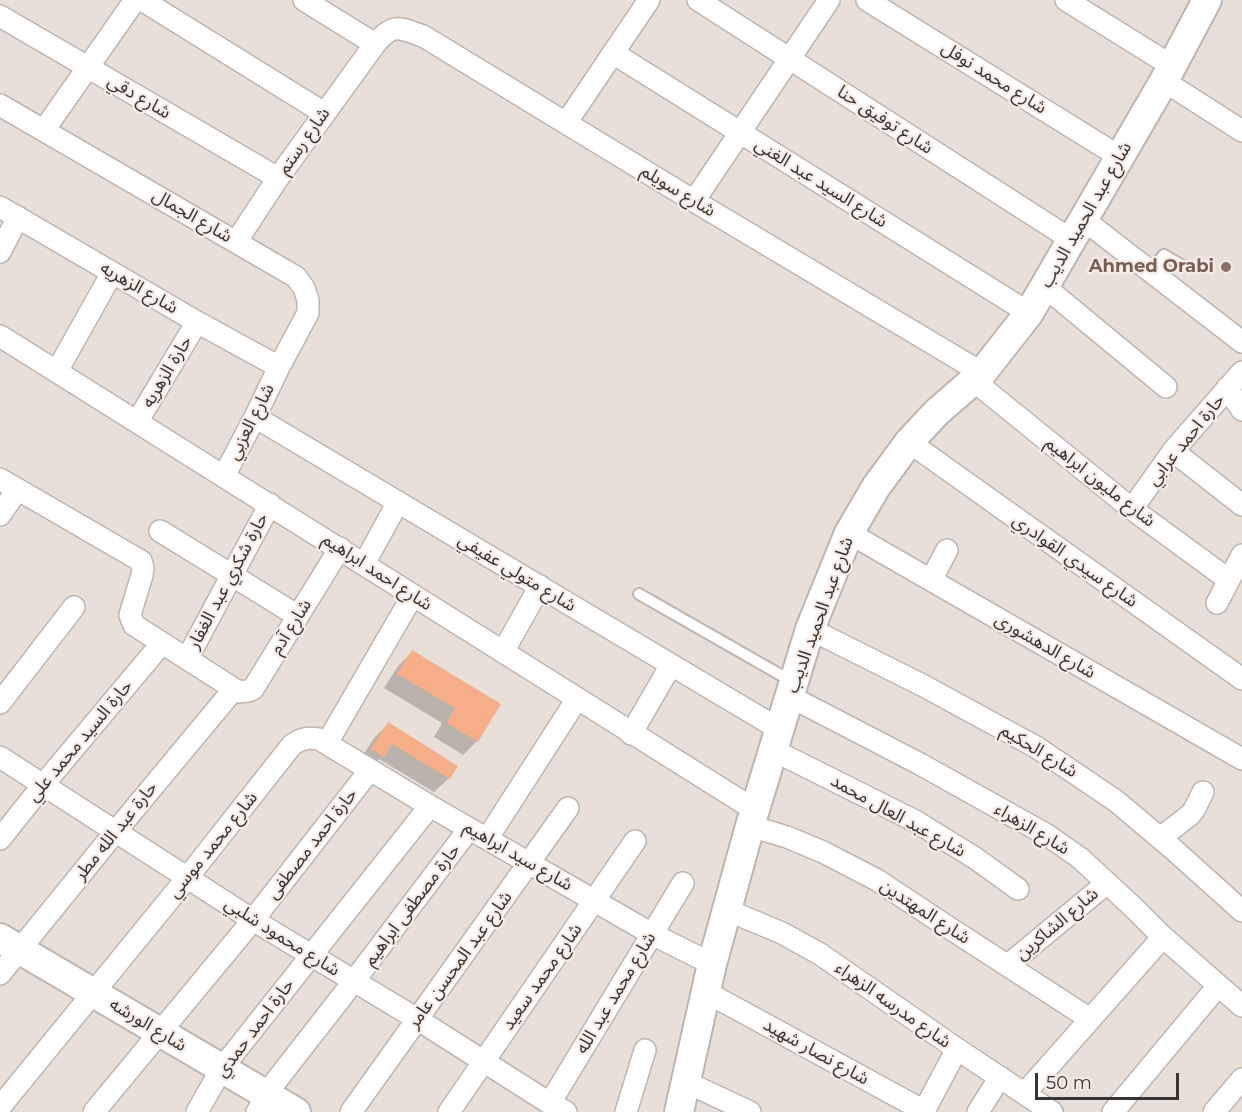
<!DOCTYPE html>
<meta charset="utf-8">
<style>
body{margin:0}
#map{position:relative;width:1242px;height:1112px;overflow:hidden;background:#e9dfd9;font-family:Montserrat,sans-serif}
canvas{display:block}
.scale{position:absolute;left:1035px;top:1073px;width:144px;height:27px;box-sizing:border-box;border:3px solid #393532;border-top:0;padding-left:8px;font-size:18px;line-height:21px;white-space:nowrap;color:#393532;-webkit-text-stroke:4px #f6ece6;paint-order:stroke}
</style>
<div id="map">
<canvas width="1242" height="1112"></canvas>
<div class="scale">50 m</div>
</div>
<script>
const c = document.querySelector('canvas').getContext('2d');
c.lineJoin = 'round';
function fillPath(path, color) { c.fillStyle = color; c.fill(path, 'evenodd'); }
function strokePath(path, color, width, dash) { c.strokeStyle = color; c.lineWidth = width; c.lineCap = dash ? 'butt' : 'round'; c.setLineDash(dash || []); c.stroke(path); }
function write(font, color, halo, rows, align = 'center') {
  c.font = font + ' Montserrat,"Noto Sans Arabic",sans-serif'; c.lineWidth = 4.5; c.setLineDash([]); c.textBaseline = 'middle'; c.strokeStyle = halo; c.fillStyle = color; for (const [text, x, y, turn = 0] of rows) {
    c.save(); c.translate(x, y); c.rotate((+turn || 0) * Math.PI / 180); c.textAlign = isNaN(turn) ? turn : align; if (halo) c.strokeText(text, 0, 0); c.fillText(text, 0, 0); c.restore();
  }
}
const shadow = new Path2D(`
 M 412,652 L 499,705 L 477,741 L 463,755 L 434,737 L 442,723 L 384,688 L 398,666 Z
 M 388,724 L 456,766 L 449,778 L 434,792 L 379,759 L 368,770 L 358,763 L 374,738 Z`);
const building = new Path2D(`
 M 412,650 L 501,704 L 478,742 L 447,723 L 455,708 L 397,674 Z
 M 388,722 L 458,766 L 450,779 L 392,744 L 384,757 L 371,749 Z`);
const lane = new Path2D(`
 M 1152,273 L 1162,257 L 1164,255 L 1183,266
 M 639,594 L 793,682`);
const street = new Path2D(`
 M 142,0 L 324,113
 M 304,0 L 375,44
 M 698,0 L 1072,240
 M 867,0 L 1120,157
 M 1066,0 L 1172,66
 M 0,16 L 278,178
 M 613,53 L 1029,313
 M 1164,81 L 1242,131
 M 0,105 L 284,270 L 296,277 L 304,288 L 308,300 L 308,313 L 279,367 L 255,417 L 224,476
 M 566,123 L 649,0
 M 44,130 L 135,0
 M 694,201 L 829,0
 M 0,207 L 197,322 L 279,367
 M 1084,220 L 1242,342
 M 236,242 L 278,178 L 375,44 C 394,22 399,28 423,36 L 694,201 L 982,373
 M 0,252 L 18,217
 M 1045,287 L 1166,387
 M 0,336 L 755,810
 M 57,371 L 112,273
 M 974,381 L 1132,509 L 1229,580
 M 1227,388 L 1242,410
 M 255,417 L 779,729
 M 137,422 L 197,322
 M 909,442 L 1242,679
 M 1173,451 L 1242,505
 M 0,479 L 141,561 L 143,568 L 142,575 L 130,615 L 134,625 L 239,692 L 248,691 L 253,689 L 340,548
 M 1132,509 L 1173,451 L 1242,372
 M 0,515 L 17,490
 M 160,531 L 298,616
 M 849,533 L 1242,759
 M 364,564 L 398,502
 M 931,580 L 947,550
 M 1217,603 L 1242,555
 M 810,629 L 924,686 L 1036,747 L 1116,801 L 1173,849 L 1242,911
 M 503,652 L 540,586
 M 187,659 L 270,504
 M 789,696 L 920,764 L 1047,835 L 1080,858 L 1135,909 L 1163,937 L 1242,1006
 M 0,703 L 74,607
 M 631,734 L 671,665
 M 327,743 L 413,595
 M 773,750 L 915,821 L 975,858 L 1018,889
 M 0,757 L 253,920 L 417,1019 L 546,1101 L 566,1112
 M 750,826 L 787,837 L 823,852 L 877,880 L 951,929 L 1090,1019
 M 1160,838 L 1190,815 L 1194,810 L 1203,792
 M 0,839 L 43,785 L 162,643
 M 487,839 L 577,699
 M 727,910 L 782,933 L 820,954 L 957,1049 L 1052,1112
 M 1008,965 L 1107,883
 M 0,974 L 116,831 L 234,689
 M 706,992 L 926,1112
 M 686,1082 L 750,1112
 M 1025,1093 L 1163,937
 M 550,1103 L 683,883
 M 0,1107 L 187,878 L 292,745 C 301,739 307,737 319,739 L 430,806 L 652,934 L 712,964
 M 924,1111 L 957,1049
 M 94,1112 L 253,920 L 370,770
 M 197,1112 L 222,1068 L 430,806
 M 257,1112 L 276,1081 L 354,981 L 469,829
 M 351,1112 L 568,808
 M 449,1112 L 635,841
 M 626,1112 L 645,1050
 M 978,1112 L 1000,1077
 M 1113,1112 L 1218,986
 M 1214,1112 L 1242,1079`);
const secondary = new Path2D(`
 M 0,938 L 296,1112
 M 679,1112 L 712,964 L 750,826 L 810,629 L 849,533 L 876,487 L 909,442 L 937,412 L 982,373 L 1029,313 L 1164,81 L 1207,0`);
const markers = [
 [1226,267,6,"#8d6e63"]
];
const streetNames = [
 ["شارع محمد نوفل",994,78,32],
 ["شارع دقي",139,97,30],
 ["شارع توفيق حنا",885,120,33],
 ["شارع رستم",304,141,-55],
 ["شارع السيد عبد الغني",821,183,32],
 ["شارع سويلم",678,191,31],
 ["شارع عبد الحميد الديب",1086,215,-60],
 ["شارع الجمال",192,216,30],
 ["شارع الزهريه",139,288,30],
 ["حارة الزهريه",167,372,-59],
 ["شارع العزبي",251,422,-63],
 ["حارة احمد عرابي",1186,440,-51],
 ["شارع مليون ابراهيم",1100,482,38],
 ["شارع سيدي القوادري",1075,561,35],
 ["شارع احمد ابراهيم",377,572,33],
 ["شارع متولي عفيفي",517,573,31],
 ["حارة شكري عبد الغفار",228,581,-62],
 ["شارع عبد الحميد الديب",820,615,-70],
 ["شارع آدم",291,627,-58],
 ["شارع الدهشورى",1045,646,30],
 ["حارة السيد محمد علي",80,741,-50],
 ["شارع الحكيم",1039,751,31],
 ["شارع عبد العال محمد",898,816,29],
 ["شارع الزهراء",1032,829,31],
 ["حارة عبد الله مطر",116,831,-51],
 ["حارة احمد مصطفى",312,844,-52],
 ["شارع محمد موسي",213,845,-51],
 ["شارع سيد ابراهيم",518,856,30],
 ["حارة مصطفى ابراهيم",412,905,-53],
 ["شارع المهتدين",925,912,33],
 ["شارع الشاكرين",1057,924,-40],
 ["شارع محمود شلبي",282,937,32],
 ["شارع عبد المحسن عامر",460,960,-54],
 ["شارع محمد سعيد",542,977,-55],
 ["شارع محمد عبد الله",616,993,-59],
 ["شارع مدرسه الزهراء",893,1005,35],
 ["شارع الورشه",148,1025,31],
 ["حارة احمد حمدي",255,1028,-53],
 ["شارع نصار شهيد",816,1052,29]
];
const educationNames = [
 ["Ahmed Orabi",1214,267]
];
fillPath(shadow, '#0003');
fillPath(building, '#f5ae87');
strokePath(lane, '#bfb5af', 14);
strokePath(street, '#bfb5af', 24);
strokePath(secondary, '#bfb5af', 32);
strokePath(lane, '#fff', 10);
strokePath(street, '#fff', 21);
strokePath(secondary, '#fff', 28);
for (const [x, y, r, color] of markers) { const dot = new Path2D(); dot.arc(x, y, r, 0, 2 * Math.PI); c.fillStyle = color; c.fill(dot); strokePath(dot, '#f6ece6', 2); }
write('18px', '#393532', '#f6ece6', streetNames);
write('bold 18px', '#785e54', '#f6ece6', educationNames, 'right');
</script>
